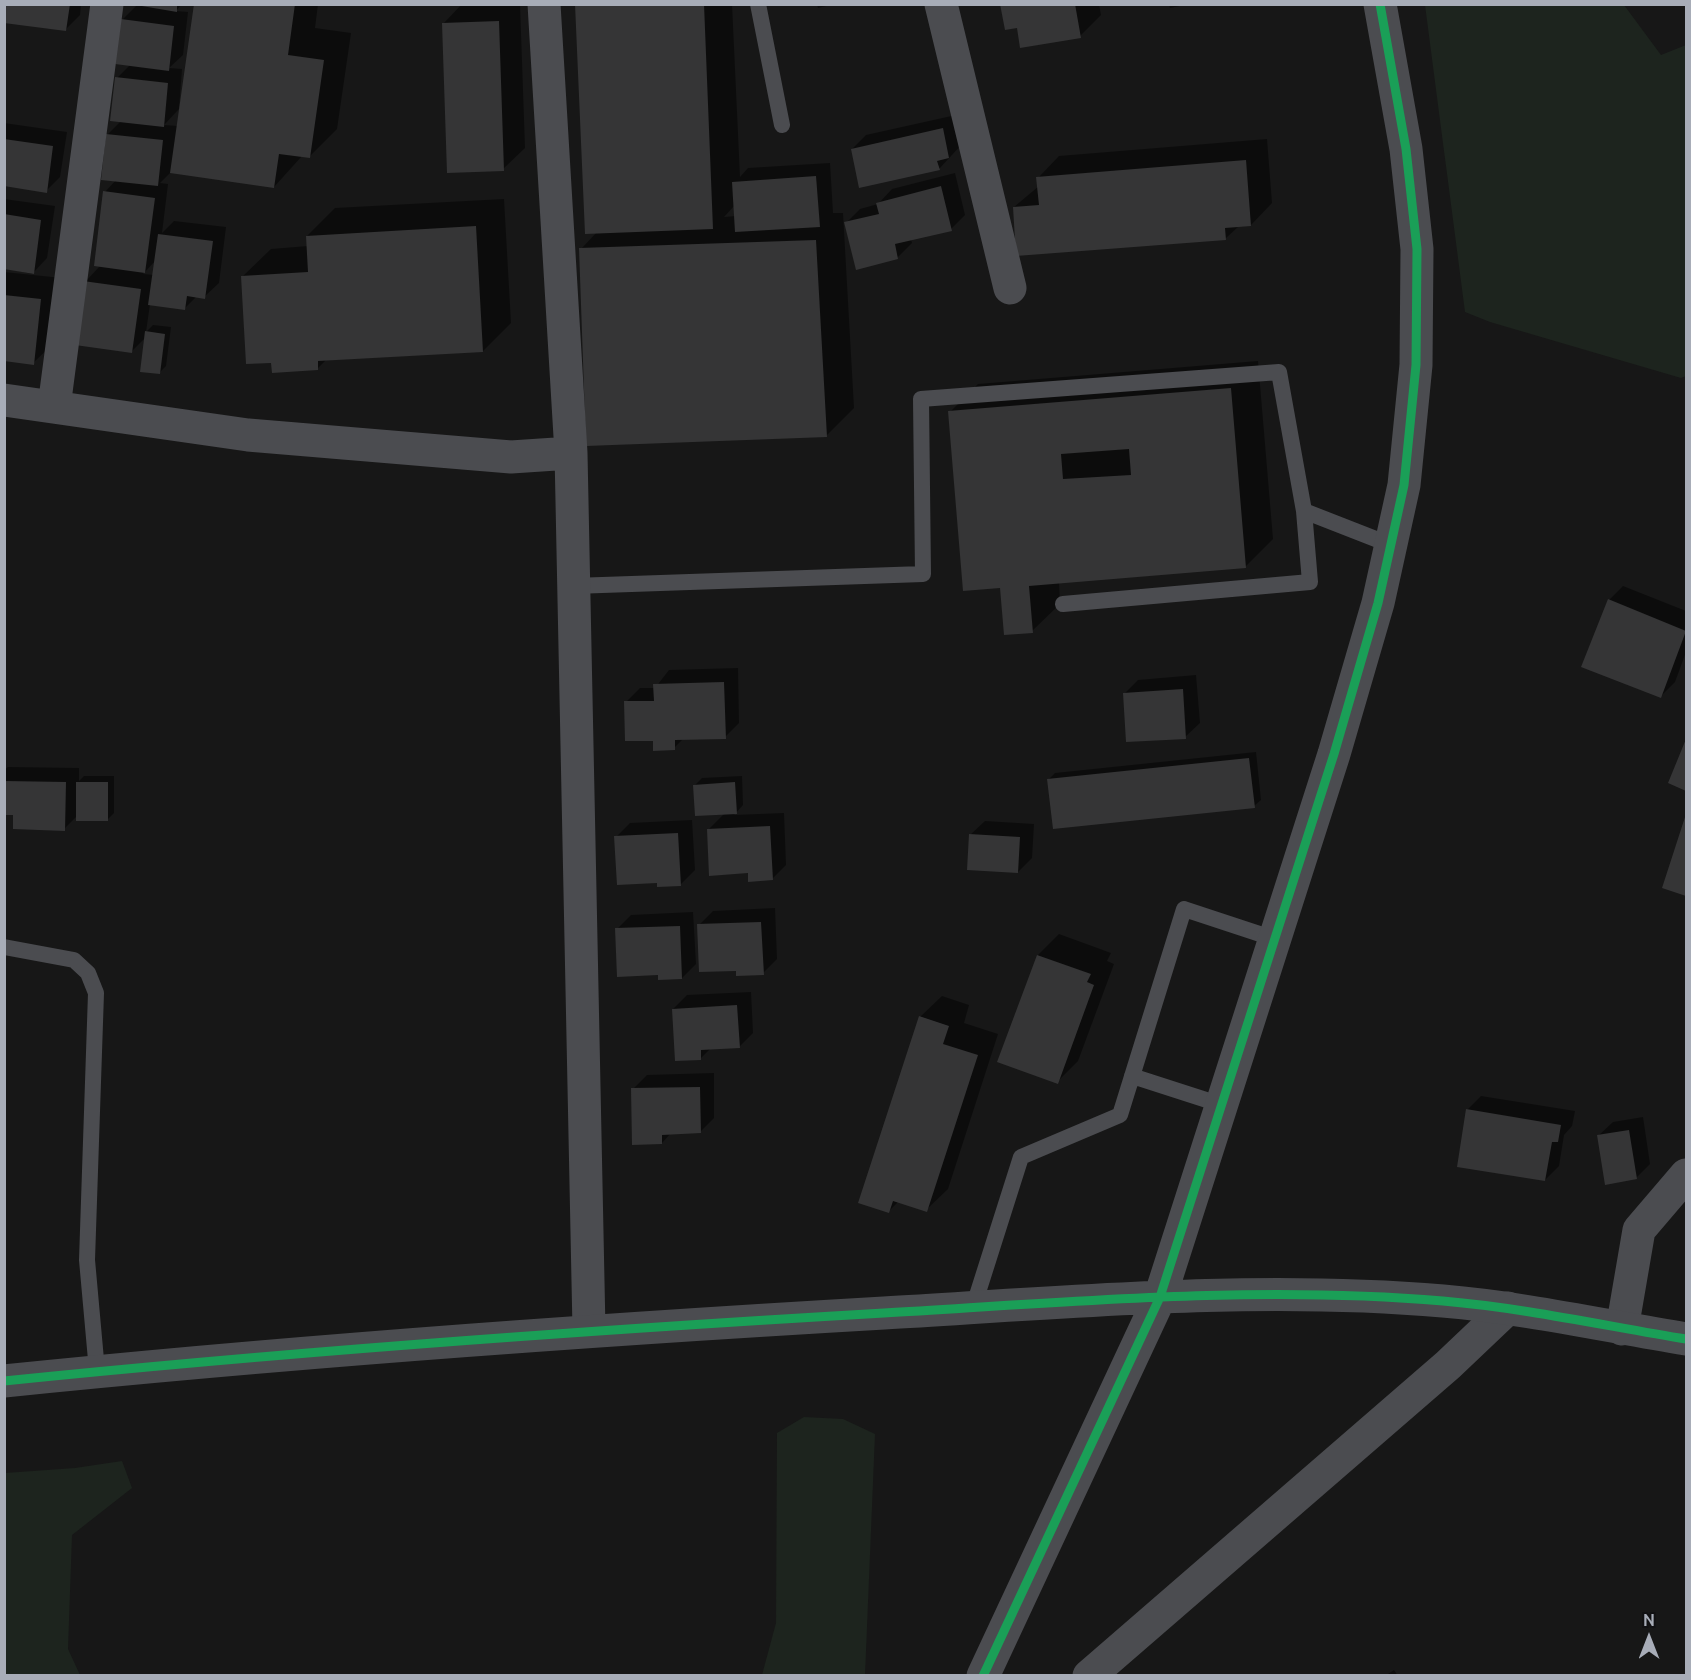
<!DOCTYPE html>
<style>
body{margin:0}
#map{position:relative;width:1691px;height:1680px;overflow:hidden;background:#171717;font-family:Ubuntu,sans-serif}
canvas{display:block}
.frame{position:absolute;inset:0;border:6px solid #a8adb8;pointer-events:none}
.north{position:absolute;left:1619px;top:1608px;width:60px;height:60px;-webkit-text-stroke:4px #111113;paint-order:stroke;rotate:0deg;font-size:16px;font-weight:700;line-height:24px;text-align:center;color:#a8adb8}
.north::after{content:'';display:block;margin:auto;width:21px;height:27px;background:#a8adb8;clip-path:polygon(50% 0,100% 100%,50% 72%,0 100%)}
</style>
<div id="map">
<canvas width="1691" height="1680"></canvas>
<div class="frame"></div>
<div class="north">N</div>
</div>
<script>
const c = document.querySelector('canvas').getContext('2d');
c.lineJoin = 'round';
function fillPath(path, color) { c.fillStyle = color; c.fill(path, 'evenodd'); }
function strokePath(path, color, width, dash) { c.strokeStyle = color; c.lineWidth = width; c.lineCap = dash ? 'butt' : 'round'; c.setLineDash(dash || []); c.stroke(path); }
const green = new Path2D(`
 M 1425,5 L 1624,5 L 1661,55 L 1686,45 L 1686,376 L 1681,378 L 1490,322 L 1465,312 Z
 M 804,1417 L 843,1419 L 875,1434 L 865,1675 L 762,1675 L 776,1623 L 777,1433 Z
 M 122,1461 L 132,1488 L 72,1535 L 68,1649 L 80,1675 L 5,1675 L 5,1473 L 75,1468 Z`);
const shadow = new Path2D(`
 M 4,4 L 81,4 L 80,15 L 66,29 Z
 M 130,4 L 182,4 L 176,11 L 188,12 L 183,55 L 169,68 L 182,69 L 179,109 L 164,125 L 178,126 L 196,4 L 318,4 L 315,28 L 351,33 L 337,129 L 309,157 L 302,156 L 274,187 L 171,172 L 160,183 L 168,184 L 162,233 L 174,221 L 226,227 L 219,283 L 204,297 L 197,296 L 185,308 L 150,304 L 146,332 L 153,325 L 171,327 L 166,366 L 160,372 L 146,337 L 132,351 L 85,282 L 100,266 L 105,192 L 116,180 L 107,135 L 121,121 L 117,78 L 130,65 L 122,20 L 137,5 ZM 156,260 L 154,275 L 143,274 Z
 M 462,4 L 520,4 L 525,148 L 503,169 L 444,23 Z
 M 577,4 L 732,4 L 740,177 L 748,168 L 830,163 L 833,213 L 843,213 L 854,408 L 826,436 L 581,249 L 597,232 ZM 735,205 L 736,216 L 724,217 Z
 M 817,4 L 835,4 L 818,8 Z
 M 1002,4 L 1099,4 L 1101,15 L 1080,36 L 1019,27 Z
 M 1169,4 L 1190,4 L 1170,8 Z
 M 956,115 L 963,143 L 939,169 L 852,149 L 866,135 Z
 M 4,123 L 67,132 L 60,177 L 46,191 L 4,185 Z
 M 1267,139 L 1272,203 L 1251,225 L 1239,226 L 1226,238 L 1014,207 L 1039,186 L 1038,178 L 1059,156 Z
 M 955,173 L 965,215 L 951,229 L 911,239 L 912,243 L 898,257 L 846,223 L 860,209 L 878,204 L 892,189 Z
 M 4,199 L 55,206 L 47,258 L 32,274 L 4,268 Z
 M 504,199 L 511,323 L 483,351 L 327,359 L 317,369 L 272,361 L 243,276 L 271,249 L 308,246 L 307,236 L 335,208 Z
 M 4,272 L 62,278 L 55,342 L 33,363 L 4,360 Z
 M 1258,361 L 1273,539 L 1245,567 L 1059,582 L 1060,604 L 1032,631 L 1001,586 L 950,412 L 978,384 Z
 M 1623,586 L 1686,611 L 1686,652 L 1675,682 L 1661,696 L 1609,600 Z
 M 738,668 L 739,723 L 725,737 L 684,738 L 674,748 L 626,702 L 640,688 L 655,688 L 669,670 Z
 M 1196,675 L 1200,723 L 1185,737 L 1124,694 L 1138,680 Z
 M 1686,742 L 1686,789 L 1670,782 Z
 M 1256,752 L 1261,800 L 1254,806 L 1049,779 L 1055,773 Z
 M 8,767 L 79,768 L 79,781 L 84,776 L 114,776 L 114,813 L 107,820 L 77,816 L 64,829 L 15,813 L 4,813 L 4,770 Z
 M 742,776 L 743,805 L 734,815 L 784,813 L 786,865 L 772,879 L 749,872 L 708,830 L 725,813 L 695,785 L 702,778 Z
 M 1686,817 L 1686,894 L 1664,887 Z
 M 692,820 L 695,870 L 681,884 L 658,881 L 616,837 L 630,823 Z
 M 985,821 L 1034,824 L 1032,858 L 1018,872 L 970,835 Z
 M 775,908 L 777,959 L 763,973 L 738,969 L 699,925 L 713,911 Z
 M 693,912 L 696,964 L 682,978 L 659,974 L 617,929 L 631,915 Z
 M 1059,934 L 1111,953 L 1107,961 L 1114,964 L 1078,1061 L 1057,1082 L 999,1061 L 1038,955 Z
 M 751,992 L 753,1033 L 739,1047 L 711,1048 L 701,1058 L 673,1009 L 687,995 Z
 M 942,996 L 969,1005 L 964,1023 L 998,1034 L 948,1189 L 926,1210 L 898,1202 L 888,1212 L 920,1017 Z
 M 714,1073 L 714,1118 L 700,1132 L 671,1133 L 662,1143 L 633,1089 L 647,1075 Z
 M 1481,1096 L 1575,1111 L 1572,1126 L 1564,1135 L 1559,1166 L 1545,1180 L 1467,1110 Z
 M 1643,1117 L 1650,1164 L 1636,1178 L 1598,1136 L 1613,1122 Z
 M 1394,1670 L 1398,1676 L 1385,1676 Z`);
const building = new Path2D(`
 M 4,4 L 70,4 L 66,31 L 4,23 Z
 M 130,4 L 177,4 L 177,12 Z
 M 194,4 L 295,4 L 288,55 L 324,60 L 310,158 L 279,154 L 274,188 L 170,173 Z
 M 575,4 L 704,4 L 713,229 L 585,234 Z
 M 1000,4 L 1075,4 L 1081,38 L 1020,48 L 1017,28 L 1005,30 Z
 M 121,19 L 174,26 L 169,71 L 115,64 Z
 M 499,21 L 504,171 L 447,173 L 442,23 Z
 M 115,77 L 168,83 L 164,127 L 110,121 Z
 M 943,128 L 949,158 L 937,161 L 940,170 L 859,188 L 851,149 Z
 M 106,134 L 163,140 L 158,186 L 101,180 Z
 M 4,139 L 53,146 L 47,193 L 4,186 Z
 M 1246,160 L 1251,226 L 1225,228 L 1226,240 L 1016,256 L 1013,207 L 1039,205 L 1036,177 Z
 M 816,176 L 820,227 L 735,232 L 732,182 Z
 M 941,186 L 952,231 L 895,244 L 898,259 L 856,270 L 844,222 L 879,214 L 876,203 Z
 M 103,191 L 155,198 L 145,273 L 94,266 Z
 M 4,214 L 41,220 L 34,274 L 4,269 Z
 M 476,226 L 483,352 L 318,361 L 318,370 L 272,373 L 271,363 L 246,364 L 241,276 L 308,272 L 306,236 Z
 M 158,234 L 213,241 L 205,299 L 187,296 L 185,310 L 148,305 Z
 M 816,240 L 827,437 L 586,446 L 579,248 Z
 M 83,281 L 141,289 L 132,353 L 75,345 Z
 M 4,295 L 41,299 L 34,365 L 4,361 Z
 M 145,331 L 165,334 L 160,374 L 140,372 Z
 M 1231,388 L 1246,568 L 1029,586 L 1033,633 L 1004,635 L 1000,588 L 963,591 L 948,411 ZM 1129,449 L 1131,475 L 1063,479 L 1061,454 Z
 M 1608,599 L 1686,631 L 1661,698 L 1581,667 Z
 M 724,682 L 726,739 L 675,740 L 675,750 L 653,751 L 653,741 L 625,741 L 624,701 L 654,701 L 653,684 Z
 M 1183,689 L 1186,739 L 1126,742 L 1123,693 Z
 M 1686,739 L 1686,791 L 1668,783 Z
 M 1249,758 L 1255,808 L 1053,829 L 1047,779 Z
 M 4,781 L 66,782 L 65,831 L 13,829 L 13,815 L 4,815 Z
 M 76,782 L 108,782 L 108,821 L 76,821 Z
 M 735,782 L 737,814 L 695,816 L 693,785 Z
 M 1686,814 L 1686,896 L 1662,888 Z
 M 770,826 L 773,880 L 748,882 L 748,873 L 709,876 L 707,829 Z
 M 678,833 L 681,886 L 657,887 L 657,883 L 617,885 L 614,836 Z
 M 969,834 L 1020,837 L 1018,873 L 967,870 Z
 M 761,922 L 764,975 L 736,976 L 736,971 L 699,972 L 697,924 Z
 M 680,926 L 682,979 L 658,980 L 658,975 L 617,977 L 615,928 Z
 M 1037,955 L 1091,974 L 1087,982 L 1094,985 L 1058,1084 L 997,1062 Z
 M 737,1005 L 740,1048 L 701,1050 L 701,1060 L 675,1061 L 672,1009 Z
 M 919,1016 L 949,1026 L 943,1044 L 978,1055 L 927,1212 L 893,1201 L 889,1213 L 858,1203 Z
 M 700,1087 L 701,1133 L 662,1135 L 662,1144 L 632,1145 L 631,1088 Z
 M 1466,1109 L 1561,1125 L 1558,1142 L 1552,1142 L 1545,1181 L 1457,1167 Z
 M 1629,1130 L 1637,1179 L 1605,1185 L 1597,1135 Z`);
const service = new Path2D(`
 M 758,4 L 782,125
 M 573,586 L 923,574 L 921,399 L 1279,372 L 1304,511 L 1391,545
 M 1063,604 L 1310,582 L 1304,511
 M 4,947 L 74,960 L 88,973 L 96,993 L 87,1260 L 97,1371
 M 1132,1076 L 1222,1105
 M 973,1308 L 1021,1157 L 1120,1115 L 1184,909 L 1275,939`);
const minor = new Path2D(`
 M 544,4 L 571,453 L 589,1330
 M 941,4 L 1010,288
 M 4,400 L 248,435 L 511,457 L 571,453
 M 54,407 L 107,4
 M 1622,1329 L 1639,1230 L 1686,1175
 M 1089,1676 L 1448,1365 L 1508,1308`);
const tertiary = new Path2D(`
 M 4,1381 C 297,1351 590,1330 884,1313 C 1070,1302 1257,1285 1443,1301 C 1525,1308 1606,1326 1686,1339
 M 983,1676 L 1160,1297 L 1334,754 L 1378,603 L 1404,485 L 1416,365 L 1417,249 L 1406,149 L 1380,4`);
const cycleway = new Path2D(`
 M 4,1381 C 297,1351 590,1330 884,1313 C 1070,1302 1257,1285 1443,1301 C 1525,1308 1606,1326 1686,1339
 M 983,1676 L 1160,1297 L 1334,754 L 1378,603 L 1404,485 L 1416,365 L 1417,249 L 1406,149 L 1380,4`);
fillPath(green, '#1d241e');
fillPath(shadow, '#0007');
fillPath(building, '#353536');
strokePath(service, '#4b4c50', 16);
strokePath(minor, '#4b4c50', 33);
strokePath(tertiary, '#4b4c50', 33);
strokePath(cycleway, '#1a9f57', 9);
</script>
